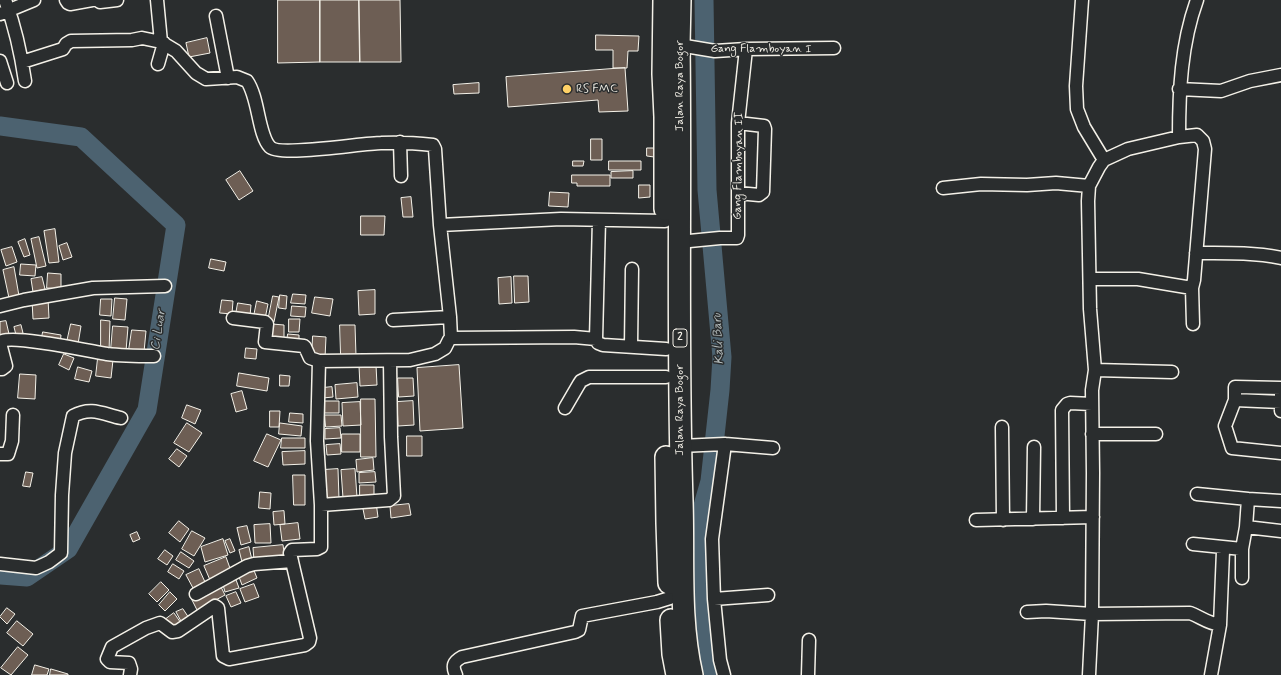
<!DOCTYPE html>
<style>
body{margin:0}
canvas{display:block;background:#2a2d2e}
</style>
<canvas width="1281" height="675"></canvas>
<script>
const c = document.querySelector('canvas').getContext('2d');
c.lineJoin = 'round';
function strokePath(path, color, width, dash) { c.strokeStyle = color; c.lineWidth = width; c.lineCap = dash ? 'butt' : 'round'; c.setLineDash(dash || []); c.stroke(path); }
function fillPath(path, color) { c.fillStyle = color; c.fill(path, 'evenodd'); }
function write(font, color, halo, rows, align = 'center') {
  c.font = font + ' Mynerve,sans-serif'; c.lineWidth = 3; c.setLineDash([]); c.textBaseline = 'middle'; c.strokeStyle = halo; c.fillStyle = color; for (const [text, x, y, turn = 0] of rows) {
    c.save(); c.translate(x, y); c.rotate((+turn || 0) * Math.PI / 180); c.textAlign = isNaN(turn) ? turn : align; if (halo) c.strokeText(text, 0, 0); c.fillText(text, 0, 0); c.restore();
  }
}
const river = new Path2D(`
 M 704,0 L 707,190 L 722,357 L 720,390 L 710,481 L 702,509 L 700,571 L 705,642 L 714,675
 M 0,126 L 81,137 L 176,225 L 147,410 L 68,549 L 27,577 L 0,575`);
const building = new Path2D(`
 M 278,0 L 320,0 L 320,62 L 278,63 Z
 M 320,0 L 359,0 L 360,62 L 320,62 Z
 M 359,0 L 400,0 L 401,62 L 360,62 Z
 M 596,35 L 639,36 L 638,51 L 628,51 L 627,68 L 613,68 L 613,50 L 596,50 Z
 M 207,38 L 210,53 L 189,57 L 186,43 Z
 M 625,68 L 628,111 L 599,112 L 598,100 L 508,107 L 506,77 Z
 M 479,83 L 479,93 L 454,94 L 453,85 Z
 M 591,139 L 602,139 L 602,160 L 591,160 Z
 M 647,148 L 654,148 L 654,157 L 647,156 Z
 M 573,161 L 584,161 L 583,166 L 573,166 Z
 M 609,161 L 641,161 L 641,170 L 609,170 Z
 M 240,171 L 253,191 L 239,200 L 226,180 Z
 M 633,171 L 633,178 L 611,178 L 611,172 Z
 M 572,175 L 610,175 L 610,186 L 577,186 L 577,183 L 572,183 Z
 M 639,185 L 650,185 L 650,197 L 639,198 Z
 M 550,192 L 569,193 L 568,207 L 549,206 Z
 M 411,197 L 413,217 L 403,217 L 401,198 Z
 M 361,216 L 385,216 L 384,235 L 361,235 Z
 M 55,229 L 59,262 L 49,263 L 44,231 Z
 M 39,237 L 46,266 L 37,268 L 31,239 Z
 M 25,239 L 30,255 L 24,257 L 18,242 Z
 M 67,243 L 72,257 L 63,260 L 59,246 Z
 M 12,247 L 17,262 L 6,266 L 1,250 Z
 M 211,259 L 226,262 L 224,271 L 209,268 Z
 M 21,264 L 36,265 L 35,276 L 20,275 Z
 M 14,267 L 19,296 L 9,298 L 3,270 Z
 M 48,273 L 61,274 L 61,289 L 47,288 Z
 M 514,276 L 528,276 L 529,302 L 515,303 Z
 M 42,277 L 45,289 L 33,292 L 31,279 Z
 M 511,277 L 512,303 L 499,304 L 498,278 Z
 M 375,290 L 375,314 L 359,315 L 358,291 Z
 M 293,294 L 306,295 L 305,304 L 291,303 Z
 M 280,295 L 287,296 L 286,309 L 279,308 Z
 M 273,296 L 279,297 L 274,322 L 268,321 Z
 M 315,297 L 333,299 L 330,316 L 312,313 Z
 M 48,298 L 49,318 L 33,319 L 32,300 Z
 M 115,298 L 127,299 L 125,320 L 113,319 Z
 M 101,299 L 112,299 L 111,316 L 100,315 Z
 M 222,300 L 233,301 L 232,314 L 220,313 Z
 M 257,301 L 268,304 L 265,319 L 254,316 Z
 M 238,303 L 251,305 L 250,316 L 236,314 Z
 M 292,306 L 306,307 L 305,317 L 291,316 Z
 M 289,319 L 300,319 L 299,332 L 289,332 Z
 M 101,320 L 110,321 L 109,352 L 101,352 Z
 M 6,321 L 9,334 L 0,336 L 0,322 Z
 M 71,324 L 81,326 L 78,344 L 67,342 Z
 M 272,324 L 284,325 L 284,339 L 271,339 Z
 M 21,325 L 23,333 L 16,335 L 14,327 Z
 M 340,325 L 355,325 L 356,356 L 341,356 Z
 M 113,326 L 128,327 L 126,351 L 111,350 Z
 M 132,330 L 146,331 L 144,352 L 129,350 Z
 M 43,332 L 61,335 L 60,345 L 41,342 Z
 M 288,334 L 299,335 L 299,342 L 287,342 Z
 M 313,336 L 326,337 L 325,358 L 312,357 Z
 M 246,348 L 257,349 L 256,359 L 245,358 Z
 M 64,354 L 74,358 L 69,370 L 59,365 Z
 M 98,358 L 113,360 L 111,378 L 96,376 Z
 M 376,365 L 377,385 L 360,386 L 359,366 Z
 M 459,365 L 463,428 L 420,431 L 417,368 Z
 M 78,367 L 92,371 L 89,382 L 75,379 Z
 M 239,373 L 269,378 L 267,391 L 237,386 Z
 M 20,374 L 36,375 L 35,399 L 18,398 Z
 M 280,375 L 290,376 L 289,386 L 280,386 Z
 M 398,378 L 413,378 L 414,396 L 399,397 Z
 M 357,383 L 358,397 L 336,399 L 335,385 Z
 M 332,387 L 333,397 L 323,398 L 323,388 Z
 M 242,391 L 247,409 L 236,412 L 231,394 Z
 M 361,399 L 375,399 L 376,457 L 361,457 Z
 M 325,401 L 339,401 L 339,413 L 325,413 Z
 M 413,401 L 414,425 L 398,426 L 397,402 Z
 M 360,402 L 361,425 L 343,426 L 342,403 Z
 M 187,405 L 201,410 L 195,424 L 182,418 Z
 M 270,411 L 280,411 L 279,427 L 270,427 Z
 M 290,413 L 303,414 L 303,423 L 289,422 Z
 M 325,415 L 341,415 L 342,426 L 326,427 Z
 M 187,423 L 202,433 L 189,452 L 174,443 Z
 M 280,423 L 302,426 L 301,436 L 279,434 Z
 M 340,428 L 341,438 L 325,439 L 325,429 Z
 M 267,434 L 281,440 L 268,467 L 254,461 Z
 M 342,434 L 360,434 L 360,452 L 342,452 Z
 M 407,436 L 422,436 L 422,456 L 407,456 Z
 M 282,438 L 305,438 L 305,448 L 281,448 Z
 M 340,444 L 341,454 L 327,455 L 326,445 Z
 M 177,449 L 187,456 L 179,467 L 169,459 Z
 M 305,451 L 305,464 L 283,465 L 282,452 Z
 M 373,458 L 374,470 L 357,472 L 356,460 Z
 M 338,469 L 339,499 L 325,500 L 323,470 Z
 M 355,469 L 357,497 L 343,498 L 341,470 Z
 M 26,472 L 33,473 L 30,487 L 23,486 Z
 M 375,472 L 376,482 L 359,483 L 359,473 Z
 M 293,475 L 305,475 L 305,505 L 294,505 Z
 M 360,485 L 374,485 L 374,497 L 360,497 Z
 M 260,492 L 271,493 L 270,509 L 259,508 Z
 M 376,502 L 378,517 L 365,519 L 362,504 Z
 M 409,504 L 411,515 L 391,518 L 390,506 Z
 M 284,511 L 285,524 L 274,525 L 273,512 Z
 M 179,521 L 189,529 L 180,542 L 169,533 Z
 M 298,523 L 300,539 L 282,541 L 280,525 Z
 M 270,524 L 271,543 L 255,543 L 254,525 Z
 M 247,526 L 251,542 L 241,545 L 237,528 Z
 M 192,531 L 205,538 L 194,556 L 182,549 Z
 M 137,532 L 140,539 L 133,542 L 130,535 Z
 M 223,539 L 228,555 L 205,562 L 201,547 Z
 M 230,539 L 235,551 L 230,553 L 225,541 Z
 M 283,545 L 285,558 L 254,560 L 253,548 Z
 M 249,547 L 252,560 L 242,562 L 239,550 Z
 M 165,550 L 173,556 L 167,565 L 158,559 Z
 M 181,552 L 194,561 L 189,568 L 176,560 Z
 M 226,557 L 231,571 L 210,580 L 204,566 Z
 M 173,564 L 184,571 L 179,579 L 168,572 Z
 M 253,568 L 257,578 L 242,585 L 238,574 Z
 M 199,569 L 205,582 L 193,588 L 186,575 Z
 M 235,577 L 239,588 L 225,592 L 222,581 Z
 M 161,582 L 169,590 L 157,602 L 149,594 Z
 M 219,583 L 225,595 L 197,610 L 191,598 Z
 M 254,584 L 259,597 L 245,602 L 240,589 Z
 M 170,592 L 177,599 L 165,611 L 159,605 Z
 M 236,592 L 241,603 L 231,607 L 226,596 Z
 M 7,608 L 15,614 L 7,624 L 0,617 Z
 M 183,609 L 189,618 L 182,623 L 176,612 Z
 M 174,613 L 181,623 L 173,629 L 166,619 Z
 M 17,621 L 33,634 L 23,646 L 7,633 Z
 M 18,647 L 28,655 L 11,675 L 1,668 Z
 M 35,665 L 49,669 L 47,675 L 32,675 Z
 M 51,669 L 68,674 L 68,675 L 50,675 Z`);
const street = new Path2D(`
 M 5,0 C 15,26 21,54 25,81
 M 66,0 L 68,3 L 70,4 L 92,0
 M 97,0 L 100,2 L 117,0
 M 157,0 L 161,42 L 176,51 L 196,73 L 206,79 L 237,77 L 247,81 C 259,98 258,135 270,147 C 280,157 363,143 381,143 C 398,142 415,143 433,145 L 435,149 L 440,225 L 450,317 L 451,338 L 449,340 L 445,348 L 435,354 L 410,360 L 319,361 L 310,358 L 305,347 L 304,346 L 265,342 L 267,324 L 265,322 L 233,318
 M 1082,0 L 1076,86 L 1077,109 L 1084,127 L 1104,160
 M 0,14 L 34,0
 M 216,16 L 228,78
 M 679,45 L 715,51 L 746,49 L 834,48
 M 0,61 L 7,83
 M 22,62 L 63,49 L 66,44 L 71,41 L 132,40 L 142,38 L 161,42
 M 158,64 L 164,43
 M 1179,89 L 1221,91 L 1250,81 L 1281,75
 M 1179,137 L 1197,135 L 1203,141 L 1205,149 L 1194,280 L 1192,288 L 1193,324
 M 400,142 L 401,176
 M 943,188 L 981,184 L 1027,185 L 1056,183 L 1089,186
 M 738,193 L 759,195 L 763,192 L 765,129 L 764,126 L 738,123
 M 440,225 L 561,219 L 665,221
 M 679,242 L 720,238 L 737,238 L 738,235 L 738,123 L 746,49
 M 1196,253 C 1224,253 1253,252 1281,258
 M 1090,279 L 1138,279 L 1192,288
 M 0,306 L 24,300 L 93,288 L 165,286
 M 393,320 L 450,317
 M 451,338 L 574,337 L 596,339 L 599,220
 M 596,339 L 598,343 L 603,345 L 666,349
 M 0,342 C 11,334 89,351 107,354 C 123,356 138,356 154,356
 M 0,343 L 6,366 L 2,369 L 0,369
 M 631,346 L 632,269
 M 1095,370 L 1172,372
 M 1235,400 L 1225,426 L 1232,448 L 1281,453
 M 1281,402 L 1235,400 L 1235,387 L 1281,388 L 1281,411
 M 565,408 L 579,384 L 581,381 L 589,377 L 666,377
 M 1002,427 L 1003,520
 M 1092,434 L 1156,434
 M 680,446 L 725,444 L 773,448
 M 0,454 L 8,454 L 12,441 L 13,415
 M 1197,494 L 1248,499 L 1246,527 L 1281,531
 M 1248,499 L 1281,501
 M 321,505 L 389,500 L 394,496 L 391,437 L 390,361
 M 1063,518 L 1062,410 L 1067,404 L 1070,403 L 1092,404
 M 1033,519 L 1034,447
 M 976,520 L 1093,517
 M 1193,544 L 1242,549 L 1246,527
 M 0,564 L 36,568 L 49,562 L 61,553 L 62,495 L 65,453 L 73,416 C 91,406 103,414 121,418
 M 1242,578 L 1242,549
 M 196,594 L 247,566 L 254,564 L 292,561
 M 714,599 L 768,595
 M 1027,612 L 1046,611 L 1092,614 L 1190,613 C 1201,617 1207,623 1220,625
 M 130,675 L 131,669 L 129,663 L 110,662 L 107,659 L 112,647 L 146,628 L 160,623 L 172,632 L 178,631 L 215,606 L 218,608 L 223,656 L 229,659 L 305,645 L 309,642 L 310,638 L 290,553 L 292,550 L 317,549 L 321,547 L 321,505 L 317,441 L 319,361
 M 456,675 C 452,666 453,662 462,657 L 575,632 L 579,630 L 582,616 L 657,602 L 670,598
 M 724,675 L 720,660 L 714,599 L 712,539 L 725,444
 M 808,675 L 809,640
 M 1089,675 L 1092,614 L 1093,473 L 1092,390 L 1095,370 L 1090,309 L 1088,201 L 1089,186 L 1099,167 L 1104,160 L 1128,149 L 1179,137 C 1179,91 1181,44 1197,0
 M 1211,675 L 1220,625 L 1223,551`);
const highway = new Path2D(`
 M 664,0 L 663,74 L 665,117 L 665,209
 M 680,0 L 679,45 C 681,197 677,349 682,501 C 684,559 679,619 692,675
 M 666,457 L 667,523 L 669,583
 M 671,620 L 673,654 L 677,675`);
const markers = [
 [567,89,5,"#ffd166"]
];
const shields = [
 [680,338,14]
];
const shieldNames = [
 ["2",680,338]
];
const streetNames = [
 ["Gang Flamboyan I",761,49],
 ["Jalan Raya Bogor",680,86,-90],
 ["Gang Flamboyan II",739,166,-89],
 ["Jalan Raya Bogor",680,410,-90]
];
const poiNames = [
 ["RS FMC",576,89]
];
const waterNames = [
 ["Ci Luar",159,330,-81],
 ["Kali Baru",719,339,-93]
];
strokePath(river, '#4c6270', 19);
fillPath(building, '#6d5e54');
strokePath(building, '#f4f1e8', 1);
strokePath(street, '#f4f1e8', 15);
strokePath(highway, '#f4f1e8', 24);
strokePath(street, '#2a2d2e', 12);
strokePath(highway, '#2a2d2e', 21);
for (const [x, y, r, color] of markers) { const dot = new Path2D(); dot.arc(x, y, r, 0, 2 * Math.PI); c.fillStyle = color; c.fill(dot); strokePath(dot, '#2a2d2e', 1.5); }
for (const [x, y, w] of shields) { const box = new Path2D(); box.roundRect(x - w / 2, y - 9, w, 18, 3); c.fillStyle = '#2a2d2e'; c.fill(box); strokePath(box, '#f4f1e8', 1); }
write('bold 11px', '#f4f1e8', null, shieldNames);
write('12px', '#f4f1e8', '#2a2d2e', streetNames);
write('12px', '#f4f1e8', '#2a2d2e', poiNames, 'left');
write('italic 13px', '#b1b8b8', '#2a2d2e', waterNames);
</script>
